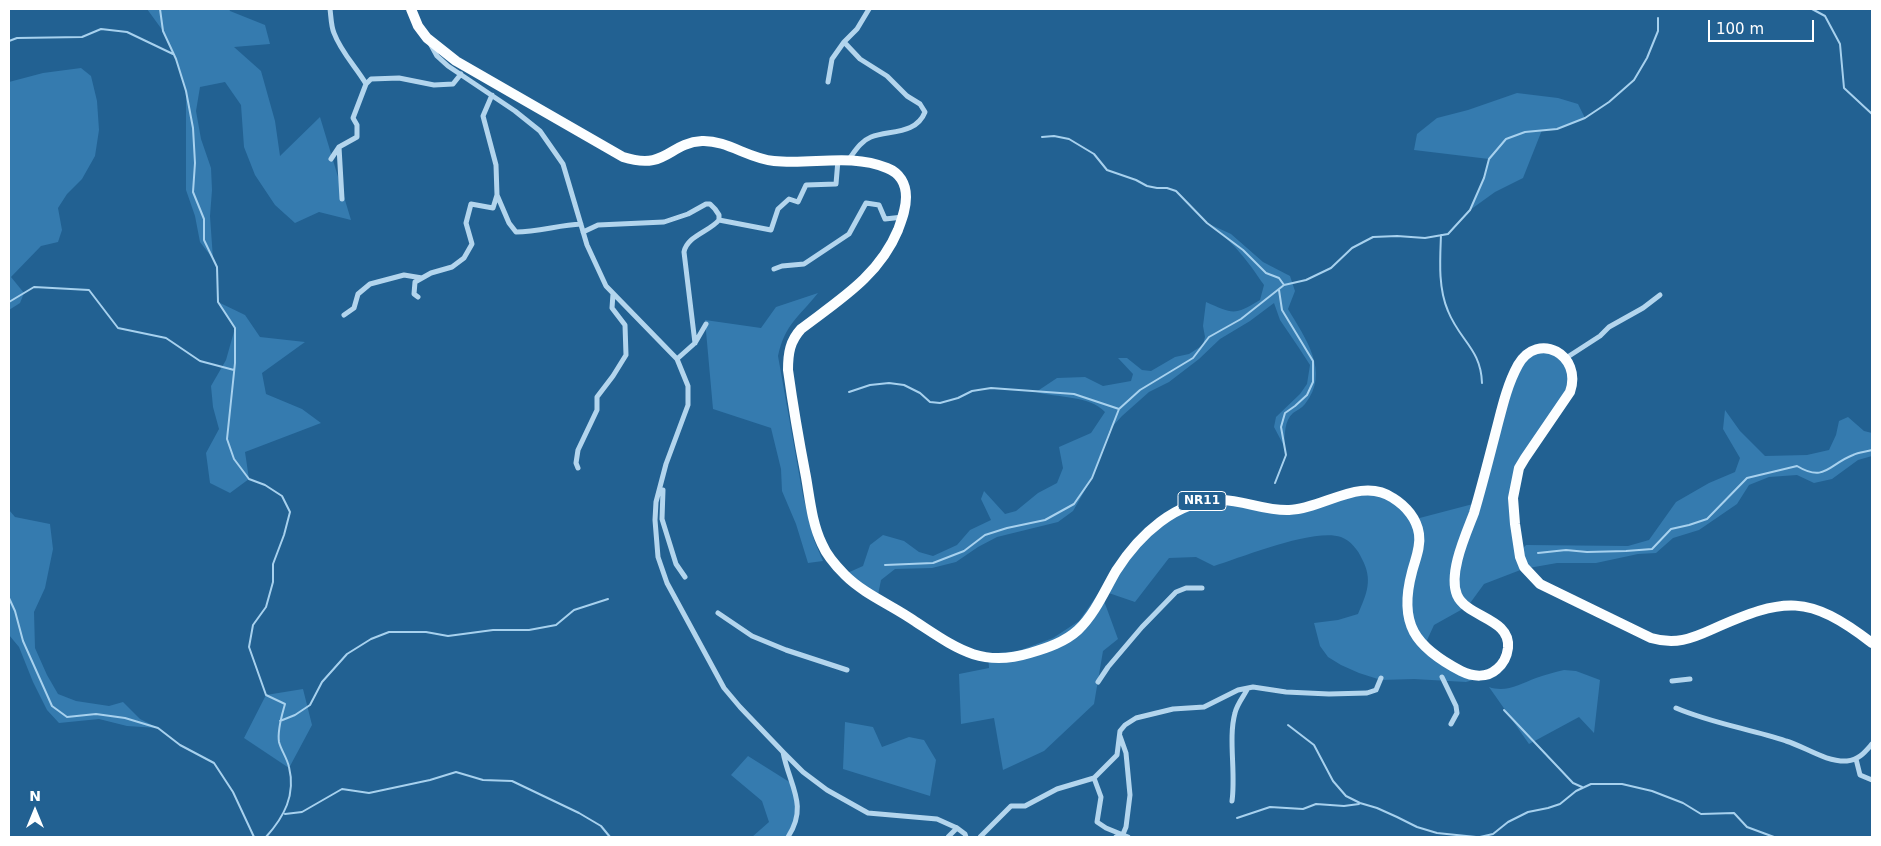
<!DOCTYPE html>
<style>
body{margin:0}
#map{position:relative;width:1881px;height:846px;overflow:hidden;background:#226192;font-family:"DejaVu Sans",sans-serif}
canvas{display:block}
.frame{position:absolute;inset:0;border:10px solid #fff;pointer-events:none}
.north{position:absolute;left:10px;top:786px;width:50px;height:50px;-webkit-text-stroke:4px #226192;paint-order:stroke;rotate:0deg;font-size:14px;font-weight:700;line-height:20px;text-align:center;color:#fff}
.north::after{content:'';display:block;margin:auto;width:18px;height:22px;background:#fff;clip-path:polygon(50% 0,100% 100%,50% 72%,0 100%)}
.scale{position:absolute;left:1708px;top:20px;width:106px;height:22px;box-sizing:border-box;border:2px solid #fff;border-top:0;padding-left:6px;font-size:15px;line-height:18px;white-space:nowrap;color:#fff;-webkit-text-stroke:4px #226192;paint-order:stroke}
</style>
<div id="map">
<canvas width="1881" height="846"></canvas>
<div class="frame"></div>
<div class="north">N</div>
<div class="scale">100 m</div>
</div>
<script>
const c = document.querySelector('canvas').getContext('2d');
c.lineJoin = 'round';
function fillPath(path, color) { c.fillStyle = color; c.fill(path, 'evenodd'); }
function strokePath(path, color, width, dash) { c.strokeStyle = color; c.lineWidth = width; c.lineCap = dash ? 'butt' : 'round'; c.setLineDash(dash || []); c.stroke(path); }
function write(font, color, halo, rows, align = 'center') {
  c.font = font + ' "DejaVu Sans",sans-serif'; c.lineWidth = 4; c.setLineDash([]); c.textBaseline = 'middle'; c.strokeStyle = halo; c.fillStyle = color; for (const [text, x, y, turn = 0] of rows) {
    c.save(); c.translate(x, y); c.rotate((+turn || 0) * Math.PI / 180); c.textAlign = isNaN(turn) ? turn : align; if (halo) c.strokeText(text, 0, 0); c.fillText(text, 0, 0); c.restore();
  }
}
const green = new Path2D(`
 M 147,9 L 229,9 L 230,11 L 265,25 L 270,44 L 234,47 L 261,71 L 275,121 L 280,156 L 320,117 L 351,220 L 319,212 L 295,223 L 275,205 L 255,175 L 244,147 L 241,105 L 225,82 L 200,87 L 196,111 L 201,139 L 211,168 L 212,190 L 210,216 L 213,259 L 200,242 L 195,216 L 186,190 L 186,91 L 176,59 L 163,31 Z
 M 81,68 L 91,76 L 97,101 L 99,130 L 95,156 L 82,179 L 67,194 L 58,208 L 62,230 L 58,242 L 41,246 L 11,277 L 24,293 L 20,303 L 9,310 L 9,82 L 43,73 Z
 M 1517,93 L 1558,98 L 1578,104 L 1585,118 L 1557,129 L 1542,130 L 1523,178 L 1495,192 L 1470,210 L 1484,178 L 1489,159 L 1414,150 L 1417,134 L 1437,118 L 1468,110 Z
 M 1207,223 L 1231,234 L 1263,262 L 1290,276 L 1295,291 L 1288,309 C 1305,338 1331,372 1305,404 C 1302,408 1297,410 1293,413 C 1284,421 1285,435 1284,446 L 1274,427 L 1276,417 L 1300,394 L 1307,384 L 1310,365 L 1299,348 L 1280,320 L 1274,303 L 1250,321 L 1220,339 L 1199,359 L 1169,382 L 1149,392 L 1122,416 L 1110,429 L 1092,478 L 1073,511 L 1058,522 L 997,537 L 978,547 L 956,562 L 932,568 L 895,569 L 881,580 L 878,595 L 845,574 L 863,566 L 870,545 L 883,535 L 904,541 L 919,552 L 933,556 L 957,545 L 970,530 L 991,520 L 981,499 L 984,491 L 1005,514 L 1016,511 L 1038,493 L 1057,483 L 1063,468 L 1059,447 L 1091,433 L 1105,412 C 1089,395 1057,398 1036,392 L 1057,378 L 1085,377 L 1103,386 L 1131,381 L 1133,374 L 1118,358 L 1127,358 L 1142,370 L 1151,371 L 1175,357 L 1189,354 L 1203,345 L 1205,337 L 1203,326 L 1206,302 C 1234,314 1233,316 1260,300 L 1264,285 C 1247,260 1233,241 1207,223 Z
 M 818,293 C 799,317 785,324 778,356 L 803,496 L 814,540 L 823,561 L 808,563 L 796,524 L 782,491 L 781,469 L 771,428 L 713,409 L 705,320 L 761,328 L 776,307 Z
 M 218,302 L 245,315 L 260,337 L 305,342 L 262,373 L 266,394 L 302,409 L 321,423 L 245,452 L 249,479 L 230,493 L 210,483 L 206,453 L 219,429 L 213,407 L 211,386 L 226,360 L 235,328 Z
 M 1532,348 L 1565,353 L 1571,386 L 1518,462 L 1517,555 L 1526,545 L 1628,546 L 1649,540 L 1676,502 L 1709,483 L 1735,472 L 1740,458 L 1723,429 L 1725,410 L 1740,431 L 1765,456 L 1807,455 L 1829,450 L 1836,435 L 1839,421 L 1848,417 L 1864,431 L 1872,433 L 1872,456 L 1858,460 L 1832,479 L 1814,483 L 1797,475 L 1769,477 L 1749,485 L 1737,504 L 1699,530 L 1673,538 L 1656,553 L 1638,554 L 1596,563 L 1557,563 L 1523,569 L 1484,584 L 1468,606 L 1434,625 L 1423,649 L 1462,676 L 1473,680 L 1466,682 L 1414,679 L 1381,680 L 1359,673 L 1341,665 L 1328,657 L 1320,646 L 1314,623 L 1338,620 L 1358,614 C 1367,593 1373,580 1362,559 C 1358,550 1351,541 1341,537 C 1313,528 1243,557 1214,566 L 1196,557 L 1169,558 L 1135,602 L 1100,590 L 1118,639 L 1103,651 L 1094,704 L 1044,751 L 1003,770 L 994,718 L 961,724 L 959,674 L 989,668 L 988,654 L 1018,651 L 1053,638 L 1079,621 L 1119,564 L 1178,506 L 1196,498 L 1220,497 L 1272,508 L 1388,492 L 1412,520 L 1473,504 L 1502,400 Z
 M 9,510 L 15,517 L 50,524 L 53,549 L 45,588 L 34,612 L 35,648 L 47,675 L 58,694 L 76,701 L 109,706 L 123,702 L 140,719 L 158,728 L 127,726 L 99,719 L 59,723 L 47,710 L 33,682 L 19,647 L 9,635 Z
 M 1564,670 L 1576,671 L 1600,680 L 1594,733 L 1579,717 L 1529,744 L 1489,687 C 1506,693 1520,684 1536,678 C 1545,675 1554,672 1564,670 Z
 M 303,689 L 312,725 L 289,768 L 244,738 L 266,695 Z
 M 845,722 L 873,727 L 882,747 L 909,737 L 924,740 L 936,760 L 930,796 L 843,769 Z
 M 748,756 L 791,783 L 798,811 L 788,837 L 752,837 L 769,822 L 762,801 L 731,775 Z`);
const stream = new Path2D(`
 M 160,9 L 163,31 L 176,59 L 186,91 L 193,128 L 195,163 L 193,192 L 204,219 L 204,240 L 217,267 L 218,302 L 235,328 L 235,363 L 227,439 L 234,459 L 249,479 L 265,485 L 282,496 L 290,512 L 284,535 L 273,564 L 273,582 L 266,607 L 253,625 L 249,647 L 266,695 L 285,704 C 282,715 277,730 279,742 C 281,750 287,758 289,767 C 296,795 284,817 266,837
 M 1812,9 L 1825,16 L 1840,44 L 1844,88 L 1872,114
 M 9,41 L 17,38 L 82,37 L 101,29 L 127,32 L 173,54
 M 1042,137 L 1054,136 L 1069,139 L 1094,154 L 1107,170 L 1136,180 L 1147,186 L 1157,188 L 1167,188 L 1176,191 L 1207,223 L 1243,250 L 1266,273 L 1279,278 L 1284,285
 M 1441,235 C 1440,260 1438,288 1448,311 C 1460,341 1481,349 1482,383
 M 9,302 L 34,287 L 89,290 L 118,328 L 166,338 L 200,361 L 234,370
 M 849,392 L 870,385 L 889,383 L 904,385 L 920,393 L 930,402 L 940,403 L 958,398 L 972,391 L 991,388 L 1074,394 L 1119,409
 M 1275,483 L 1286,455 L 1281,427 L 1285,413 L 1295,406 L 1307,395 L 1313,382 L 1313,361 L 1282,310 L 1279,290
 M 1538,553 L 1566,550 L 1587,552 L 1626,551 L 1652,549 L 1671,529 L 1689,525 L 1707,519 L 1747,478 L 1797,466 C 1825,483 1829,464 1853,455 C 1859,452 1866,452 1872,450
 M 885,565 L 933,563 L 964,551 L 985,535 L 1007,528 L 1045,520 L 1074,504 L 1092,478 L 1119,409 L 1140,390 L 1193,358 L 1209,337 L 1241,319 L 1284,285 L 1306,280 L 1331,268 L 1352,248 L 1373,237 L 1397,236 L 1425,238 L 1448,234 L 1470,210 L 1484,178 L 1489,159 L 1506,139 L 1525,132 L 1557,129 L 1585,118 L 1609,102 L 1634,80 L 1647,58 L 1658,31 L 1658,18
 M 9,598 L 15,611 L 23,641 L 52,706 L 67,717 L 96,714 L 125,718 L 158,728 L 180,745 L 214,763 L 233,792 L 254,837
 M 1504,710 L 1573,783 L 1582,787
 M 280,721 L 295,715 L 310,705 L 322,682 L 347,654 L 371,639 L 389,632 L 426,632 L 448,636 L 493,630 L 529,630 L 556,625 L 574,610 L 608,599
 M 1288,725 L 1314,745 L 1333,781 L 1346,796 L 1360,803 L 1377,808 L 1397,817 L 1417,827 L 1437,833 L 1476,837
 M 285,814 L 302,812 L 342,789 L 369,793 L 430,780 L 456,772 L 483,780 L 512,781 L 579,813 L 601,826 L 610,837
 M 1237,818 L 1270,807 L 1303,809 L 1316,804 L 1344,806 L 1359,804
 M 1480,837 L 1493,834 L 1508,822 L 1528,812 L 1548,808 L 1560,804 L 1576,791 L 1591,784 L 1622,784 L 1652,791 L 1683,803 L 1701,814 L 1734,813 L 1747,827 L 1774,837`);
const minor = new Path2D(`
 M 330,9 C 331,16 331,26 334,33 C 341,52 356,67 366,84
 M 844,42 L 860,59 L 887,76 L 907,96 L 920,104 L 925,112 C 916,135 889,130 871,137 C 861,141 855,151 849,159
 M 431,45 L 437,56 L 448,66 L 515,111 L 540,131 L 563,164 L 587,245 L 606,286 L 677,359 L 688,386 L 688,405 L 666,464 L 656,502 L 655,520 L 658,557 L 667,583 L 724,688 L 740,707 L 783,752 L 803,772 L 827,790 L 868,813 L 937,819 L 957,828 L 965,834 L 966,837
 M 828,82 L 832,59 L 844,42 L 857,29 L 869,9
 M 339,147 L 342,199
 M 331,159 L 339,147 L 357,137 L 357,125 L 353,118 L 366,84 L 371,79 L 399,78 L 434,85 L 453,84 L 461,74
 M 497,195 L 509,223 L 516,232 C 538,232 559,225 581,224
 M 719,220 L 771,230 L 778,209 L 789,199 L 798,202 L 806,185 L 836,184 L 838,160
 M 583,232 L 598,225 L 664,222 L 688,214 L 706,204 L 710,204 L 715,209 L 719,215 L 719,220 C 709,232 687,236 684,252 L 695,343
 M 774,269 L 782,266 L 804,264 L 849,234 L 866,203 L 879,205 L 885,219 L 903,217
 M 418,297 L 414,294 L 415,282 L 431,273 L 452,267 L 464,258 L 472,244 L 466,223 L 471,204 L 493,208 L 497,195 L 496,165 L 483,116 L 492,95
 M 344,315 L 354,308 L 358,294 L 370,284 L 404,275 L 422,278
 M 1566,358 L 1600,336 L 1609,327 L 1643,308 L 1660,295
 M 677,359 L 695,343 L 706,324
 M 578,468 L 576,463 L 578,450 L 597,410 L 597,397 L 613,376 L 626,355 L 625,325 L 612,308 L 613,294
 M 663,490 L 662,519 L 676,564 L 685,577
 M 718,613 L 752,636 L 786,650 L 847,670
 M 1442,677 L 1456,706 L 1457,713 L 1451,724
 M 1672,681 L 1690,679
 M 1098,682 L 1108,667 L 1142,627 L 1176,592 L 1186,588 L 1202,588
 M 1676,708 C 1711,723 1750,729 1786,741 C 1806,747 1825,762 1847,761 C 1859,760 1865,752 1872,744
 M 783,752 C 789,785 809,805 788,837
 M 1856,759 L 1860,775 L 1872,780
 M 1094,778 L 1101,797 L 1097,822 L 1106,828 L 1128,837
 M 1232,801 C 1236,773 1228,738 1235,713 C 1237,704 1244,696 1248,688
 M 948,837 L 957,828
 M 980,837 L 1011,806 L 1025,806 L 1057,789 L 1094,778 L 1117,755 L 1120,731 L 1125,725 L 1136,718 L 1173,709 L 1204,707 L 1238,690 L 1253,687 L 1286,692 L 1329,694 L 1367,693 L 1376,690 L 1381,678
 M 1116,837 L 1123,834 L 1126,827 L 1130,795 L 1126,753 L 1120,736`);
const trunk = new Path2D(`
 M 411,9 L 418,26 L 427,38 L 456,61 L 623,157 C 667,171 668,143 702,141 C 727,140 749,159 774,161 C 812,165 850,153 887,168 C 900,173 906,184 906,197 C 906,209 902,219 898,230 C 879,276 839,300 801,329 C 790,341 788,353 788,370 C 793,406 799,441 806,477 C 810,500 812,523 822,544 C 827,556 836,566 845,575 C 865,595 894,606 916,622 C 956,648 981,668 1030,653 C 1047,648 1065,642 1078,630 C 1095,614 1105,590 1116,571 C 1139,535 1176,500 1220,500 C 1244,500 1265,511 1289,510 C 1323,509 1361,476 1393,498 C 1406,506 1417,519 1419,534 C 1421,547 1415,560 1412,572 C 1398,624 1415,647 1461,671 C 1473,677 1487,678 1497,669 C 1503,664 1507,656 1508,648 C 1511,618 1467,618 1457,595 C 1448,573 1466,534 1474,513 C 1482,486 1489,458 1496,431 C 1502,408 1507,385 1518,365 C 1538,330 1583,355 1570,392 L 1525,458 L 1519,468 L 1513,498 L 1515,524 L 1520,557 L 1524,567 L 1540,584 L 1651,638 C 1675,645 1691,639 1713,629 C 1785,597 1808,594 1872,643`);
const shields = [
 [1202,501,48]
];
const shieldNames = [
 ["NR11",1202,501]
];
fillPath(green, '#357baf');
strokePath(stream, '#a7d1ee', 2);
strokePath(minor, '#b3d5ed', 5);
strokePath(trunk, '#fcfeff', 10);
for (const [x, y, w] of shields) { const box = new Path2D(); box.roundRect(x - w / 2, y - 9.5, w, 19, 4); c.fillStyle = '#226192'; c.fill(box); strokePath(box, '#fff', 1); }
write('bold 12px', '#fff', null, shieldNames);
</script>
